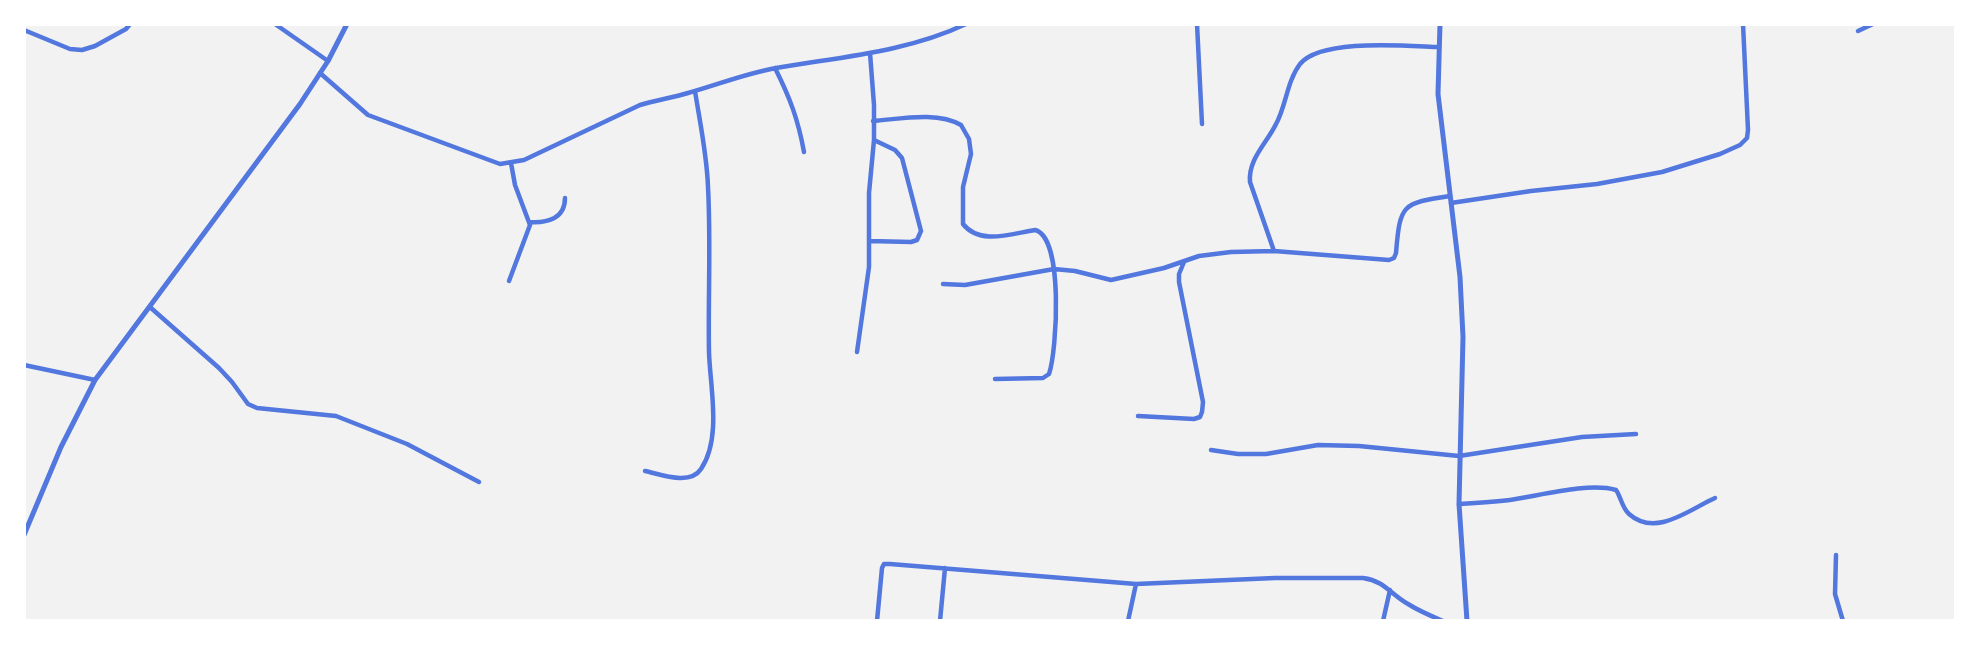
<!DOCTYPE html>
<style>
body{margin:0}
#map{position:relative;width:1980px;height:645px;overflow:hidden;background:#f2f2f2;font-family:Signika,sans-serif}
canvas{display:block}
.frame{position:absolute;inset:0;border:26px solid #fff;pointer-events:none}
</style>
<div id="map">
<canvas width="1980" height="645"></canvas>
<div class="frame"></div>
</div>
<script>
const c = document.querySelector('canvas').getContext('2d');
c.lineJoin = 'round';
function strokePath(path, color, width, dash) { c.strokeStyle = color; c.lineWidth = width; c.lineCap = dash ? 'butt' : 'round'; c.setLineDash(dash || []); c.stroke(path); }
const minor = new Path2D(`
 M 275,24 L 328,61
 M 1197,24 L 1202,124
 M 24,30 L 70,49 L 82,50 L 95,46 L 126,29 L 130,24
 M 1858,31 L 1873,24
 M 775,68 C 790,98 798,119 804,152
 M 320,73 L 368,115 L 500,164 L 524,160 L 640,105 C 656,100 672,98 688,93 C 717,85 747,73 776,68 C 840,57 907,52 966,24
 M 873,121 C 900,119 937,111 961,125 L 969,139 L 971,154 L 963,187 L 963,224 C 980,246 1013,233 1035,230 C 1064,237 1057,351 1049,374 L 1043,378 L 995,379
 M 1451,203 L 1531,191 L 1597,184 L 1662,172 L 1720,154 L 1740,145 L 1747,138 L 1748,130 L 1743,24
 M 530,222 C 547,223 565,219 565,198
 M 869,241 L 911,242 L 917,240 L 921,231 L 902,158 L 895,150 L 874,140
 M 1274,251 L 1250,182 C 1248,159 1267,143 1276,124 C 1286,106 1287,81 1300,64 C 1321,38 1407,46 1439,47
 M 509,281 L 530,225 L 515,185 L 511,163
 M 943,284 L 965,285 L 1054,269 L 1075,271 L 1111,280 L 1164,268 L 1199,256 L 1231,252 L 1274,251 L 1389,260 L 1394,258 L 1396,253 C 1400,204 1402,203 1450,196
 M 151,308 L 219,368 L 232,382 L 248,404 L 257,408 L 336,416 L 407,444 L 479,482
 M 857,352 L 869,267 L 869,193 L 874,140 L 874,105 L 870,53
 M 24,365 L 95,380
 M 1138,416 L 1194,419 L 1200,417 L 1202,412 L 1203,402 L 1179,282 L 1179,274 L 1184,262
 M 1211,450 L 1238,454 L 1266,454 L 1318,445 L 1359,446 L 1459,456 L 1582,437 L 1636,434
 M 645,471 C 660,474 690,486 701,469 C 722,438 710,387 709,352 C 708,297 711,242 708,187 C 707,155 700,123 695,91
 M 1459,504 C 1476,503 1493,502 1510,500 C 1539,496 1588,482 1616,490 C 1621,497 1622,508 1629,514 C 1656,538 1690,509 1715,498
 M 1836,555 L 1835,594 L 1843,621
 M 877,621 L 882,568 L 884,564 L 890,564 L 1136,584 L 1275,578 L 1363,578 C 1385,581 1390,594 1408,604 C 1419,611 1431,616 1443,621
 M 940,621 L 945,568
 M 1128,621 L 1136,584
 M 1383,621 L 1390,590`);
const tertiary = new Path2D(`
 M 1440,24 L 1438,94 L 1460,277 L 1463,337 L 1459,504 L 1467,621
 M 24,535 L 61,447 L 95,380 L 300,104 L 328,61 L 347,24`);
strokePath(minor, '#5277de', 4.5);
strokePath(tertiary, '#5277de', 5);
</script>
